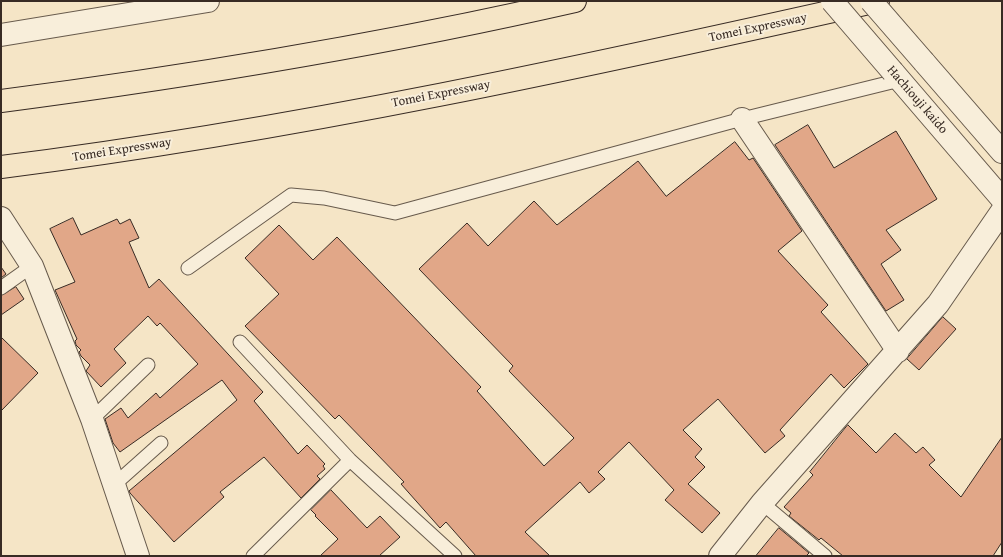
<!DOCTYPE html>
<style>
body{margin:0}
#map{position:relative;width:1003px;height:557px;overflow:hidden;background:#f5e5c6;font-family:"Gentium Book Plus",serif}
canvas{display:block}
.frame{position:absolute;inset:0;border:2px solid #382b24;pointer-events:none}
</style>
<div id="map">
<canvas width="1003" height="557"></canvas>
<div class="frame"></div>
</div>
<script>
const c = document.querySelector('canvas').getContext('2d');
c.lineJoin = 'round';
function fillPath(path, color) { c.fillStyle = color; c.fill(path, 'evenodd'); }
function strokePath(path, color, width, dash) { c.strokeStyle = color; c.lineWidth = width; c.lineCap = dash ? 'butt' : 'round'; c.setLineDash(dash || []); c.stroke(path); }
function write(font, color, halo, rows, align = 'center') {
  c.font = font + ' "Gentium Book Plus",serif'; c.lineWidth = 4; c.setLineDash([]); c.textBaseline = 'middle'; c.strokeStyle = halo; c.fillStyle = color; for (const [text, x, y, turn = 0] of rows) {
    c.save(); c.translate(x, y); c.rotate((+turn || 0) * Math.PI / 180); c.textAlign = isNaN(turn) ? turn : align; if (halo) c.strokeText(text, 0, 0); c.fillText(text, 0, 0); c.restore();
  }
}
const building = new Path2D(`
 M 808,125 L 834,168 L 896,131 L 937,199 L 886,230 L 901,250 L 881,264 L 904,300 L 886,311 L 775,145 Z
 M 735,142 L 749,160 L 753,158 L 802,231 L 778,251 L 828,305 L 821,312 L 868,364 L 844,388 L 831,374 L 780,430 L 785,436 L 765,453 L 718,399 L 683,430 L 702,449 L 695,457 L 705,467 L 688,484 L 720,513 L 702,533 L 665,500 L 674,490 L 629,442 L 598,472 L 605,479 L 589,493 L 580,482 L 525,532 L 550,556 L 476,556 L 446,522 L 440,528 L 401,484 L 404,482 L 339,415 L 335,419 L 245,326 L 279,294 L 245,258 L 279,225 L 313,260 L 337,237 L 481,387 L 477,391 L 544,466 L 574,438 L 509,371 L 513,366 L 419,269 L 467,223 L 488,246 L 534,201 L 557,225 L 638,161 L 666,196 Z
 M 73,218 L 81,235 L 117,219 L 120,224 L 130,219 L 139,238 L 129,242 L 149,288 L 159,279 L 263,392 L 254,401 L 298,454 L 307,445 L 325,464 L 323,466 L 325,469 L 317,476 L 320,479 L 301,498 L 264,457 L 220,492 L 224,497 L 174,542 L 130,493 L 129,491 L 237,400 L 222,380 L 120,452 L 113,443 L 105,419 L 121,408 L 128,418 L 156,393 L 160,398 L 198,364 L 160,323 L 157,326 L 148,316 L 114,349 L 126,363 L 101,387 L 86,371 L 90,365 L 81,356 L 79,352 L 81,350 L 76,345 L 75,341 L 77,339 L 55,290 L 75,282 L 50,229 Z
 M 1,267 L 6,274 L 1,278 Z
 M 16,287 L 24,299 L 1,315 L 1,296 Z
 M 943,317 L 956,329 L 919,370 L 907,359 Z
 M 1,337 L 38,373 L 1,411 Z
 M 848,425 L 876,453 L 895,433 L 916,453 L 923,447 L 935,460 L 929,465 L 961,497 L 1002,437 L 1002,542 L 993,556 L 843,556 L 821,538 L 819,540 L 789,516 L 791,513 L 784,507 L 813,475 L 810,472 Z
 M 331,490 L 367,528 L 380,516 L 400,537 L 379,556 L 320,556 L 338,539 L 315,516 L 316,515 L 311,510 Z
 M 779,528 L 809,553 L 806,556 L 756,556 Z`);
const service = new Path2D(`
 M 188,268 L 291,195 L 324,198 L 395,213 L 742,119 L 900,80
 M 1,288 L 32,266
 M 240,342 L 350,460 L 455,556
 M 92,419 L 148,365
 M 115,484 L 161,443
 M 762,503 L 825,556
 M 253,556 L 350,460`);
const minor = new Path2D(`
 M 1,35 L 208,1
 M 742,119 L 898,351
 M 1,218 L 32,266 L 92,419 L 138,556
 M 720,556 L 762,503 L 938,304 L 1002,211`);
const tertiary = new Path2D(`
 M 924,62 L 1002,152
 M 893,72 L 1002,199`);
const motorway = new Path2D(`
 M 1,101 C 193,76 386,44 575,1
 M 1,167 C 296,130 588,66 878,1`);
const tertiaryBridge = new Path2D(`
 M 832,1 L 893,72
 M 871,1 L 924,62`);
const streetNames = [
 ["Tomei Expressway",758,28,-12],
 ["Tomei Expressway",441,94,-11],
 ["Hachiouji kaido",917,100,49],
 ["Tomei Expressway",122,150,-9]
];
fillPath(building, '#e1a788');
strokePath(building, '#382b24', 1);
strokePath(service, '#675a4c', 15);
strokePath(minor, '#675a4c', 24);
strokePath(tertiary, '#675a4c', 24);
strokePath(motorway, '#382b24', 24);
strokePath(service, '#f8eeda', 13);
strokePath(minor, '#f8eeda', 22);
strokePath(tertiary, '#f8eeda', 22);
strokePath(motorway, '#f5e5c6', 22);
strokePath(tertiaryBridge, '#675a4c', 24, []);
strokePath(tertiaryBridge, '#f8eeda', 22);
write('13px', '#382b24', '#f8eeda', streetNames);
</script>
